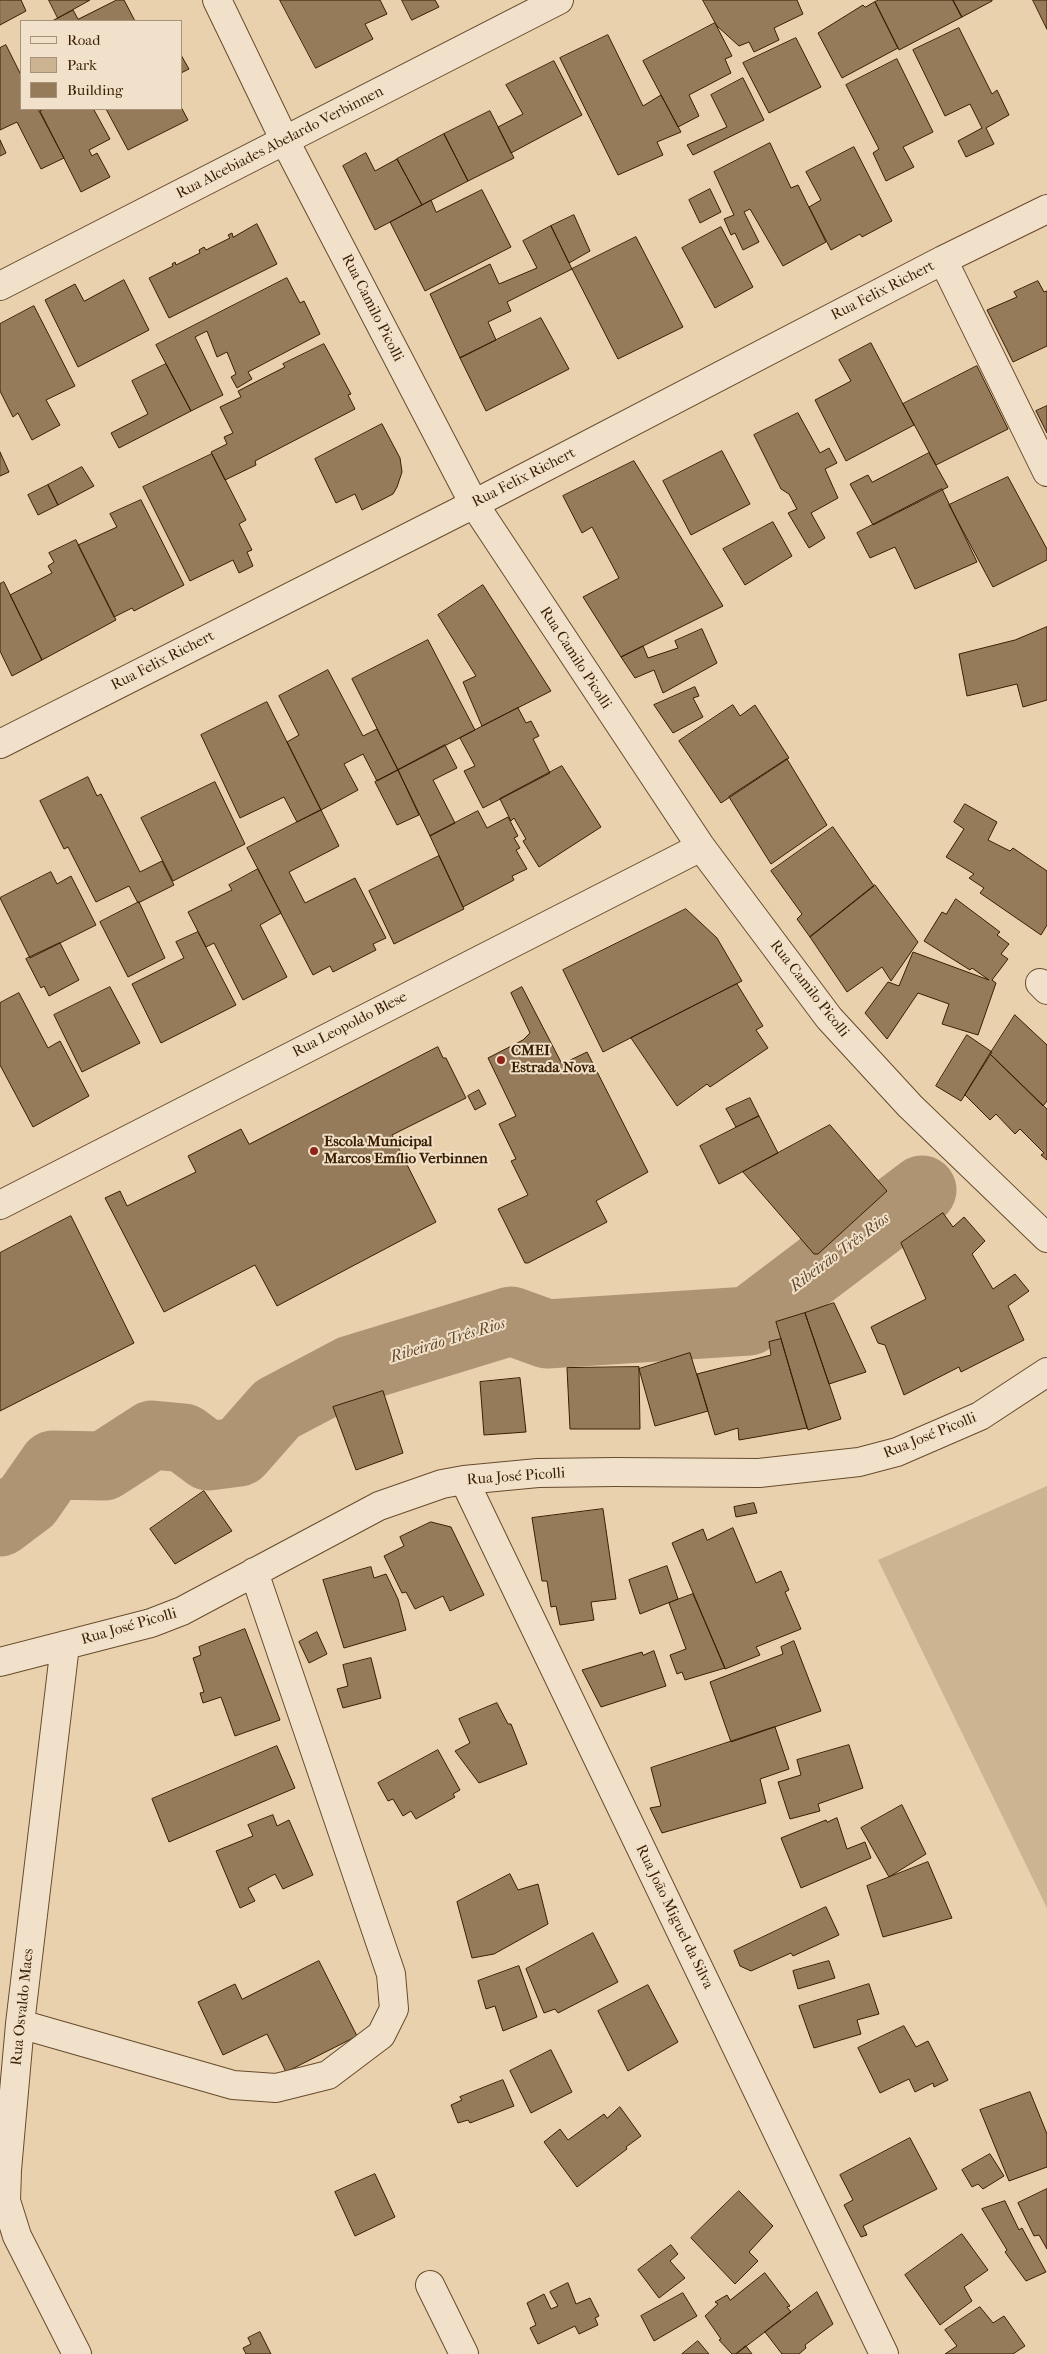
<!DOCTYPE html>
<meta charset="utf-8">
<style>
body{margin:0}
#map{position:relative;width:1047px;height:2354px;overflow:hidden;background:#ead1ae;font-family:"IM FELL French Canon",serif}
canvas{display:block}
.legend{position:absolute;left:20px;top:20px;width:162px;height:90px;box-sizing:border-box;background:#f1e1ca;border:1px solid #a8937a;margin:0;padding:6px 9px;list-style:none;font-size:15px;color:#3a1e01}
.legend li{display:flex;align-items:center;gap:10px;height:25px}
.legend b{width:25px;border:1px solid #a8937a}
</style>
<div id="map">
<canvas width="1047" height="2354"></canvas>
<ul class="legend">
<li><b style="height:6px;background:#f1e1ca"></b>Road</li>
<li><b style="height:14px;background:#ccb391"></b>Park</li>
<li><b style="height:14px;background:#967b5b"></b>Building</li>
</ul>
</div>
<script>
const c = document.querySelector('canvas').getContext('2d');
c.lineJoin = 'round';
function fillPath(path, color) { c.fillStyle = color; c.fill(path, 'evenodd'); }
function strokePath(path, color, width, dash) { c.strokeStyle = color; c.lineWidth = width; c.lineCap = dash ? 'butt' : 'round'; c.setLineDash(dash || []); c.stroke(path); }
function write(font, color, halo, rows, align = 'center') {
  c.font = font + ' "IM FELL French Canon",serif'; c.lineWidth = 4; c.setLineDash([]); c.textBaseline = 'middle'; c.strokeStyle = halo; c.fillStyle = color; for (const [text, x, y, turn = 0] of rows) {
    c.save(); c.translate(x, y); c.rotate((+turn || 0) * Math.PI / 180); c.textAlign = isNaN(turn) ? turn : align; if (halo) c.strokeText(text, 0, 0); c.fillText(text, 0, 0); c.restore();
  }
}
const green = new Path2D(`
 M 1047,1486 L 1047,1908 L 878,1560 Z`);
const river = new Path2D(`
 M 0,1522 L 28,1501 L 53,1465 L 104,1466 L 152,1435 L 184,1438 L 208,1456 L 239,1452 L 277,1409 L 351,1370 L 511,1321 L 547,1334 L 749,1321 L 922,1190`);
const building = new Path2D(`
 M 0,0 L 21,0 L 26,11 L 0,25 Z
 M 49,0 L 90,0 L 58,18 Z
 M 117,0 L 124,0 L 135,21 L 52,21 L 73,10 L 78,19 Z
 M 280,0 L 380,0 L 387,14 L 365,24 L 373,39 L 316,68 Z
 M 402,0 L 435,0 L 439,7 L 412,20 Z
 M 703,0 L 797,0 L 803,14 L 774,28 L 779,40 L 754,52 L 749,42 L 739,46 L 717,26 Z
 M 879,0 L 953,0 L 962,17 L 899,50 L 875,2 Z
 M 953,0 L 992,0 L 992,1 L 962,17 Z
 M 1033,0 L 1047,0 L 1047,29 Z
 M 875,2 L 898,48 L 842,78 L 818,33 L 863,5 L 865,7 Z
 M 715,23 L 732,56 L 725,59 L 731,73 L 689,95 L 699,116 L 678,127 L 643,61 Z
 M 959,28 L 992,94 L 997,90 L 1009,115 L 986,128 L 994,144 L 966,157 L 958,141 L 982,128 L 970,104 L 945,116 L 913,50 Z
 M 608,35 L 643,106 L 661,95 L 681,132 L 657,142 L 663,155 L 618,175 L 560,58 Z
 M 796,38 L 821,87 L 769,113 L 743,63 Z
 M 6,45 L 21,75 L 21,109 L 38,109 L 64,158 L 41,169 L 17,122 L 0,130 L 0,48 Z
 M 181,55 L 189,69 L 181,73 Z
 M 897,59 L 933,132 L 903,147 L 914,167 L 886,181 L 873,153 L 879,149 L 846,85 Z
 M 554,61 L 582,115 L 511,153 L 498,127 L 523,114 L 506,85 Z
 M 743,78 L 764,120 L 693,155 L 687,145 L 727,127 L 711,95 Z
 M 181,107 L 188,120 L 128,150 L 106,109 Z
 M 45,109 L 97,109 L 94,110 L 110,139 L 89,150 L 92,156 L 97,153 L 110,177 L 81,192 L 40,111 Z
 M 490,111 L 514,158 L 468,181 L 444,134 Z
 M 444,134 L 468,181 L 422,205 L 397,159 Z
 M 0,140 L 6,153 L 0,156 Z
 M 770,143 L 791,188 L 798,185 L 826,242 L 783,266 L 750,209 L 744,212 L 759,242 L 743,250 L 735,233 L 731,235 L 724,219 L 734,215 L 714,172 Z
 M 854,147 L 892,221 L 862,237 L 860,234 L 831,250 L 809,207 L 821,200 L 806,172 Z
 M 366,153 L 375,171 L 397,159 L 422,205 L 375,230 L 343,166 Z
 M 710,189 L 721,212 L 700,223 L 689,200 Z
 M 482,190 L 511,247 L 425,291 L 390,222 L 431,200 L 436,212 Z
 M 574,215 L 590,251 L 569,263 L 551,226 Z
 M 257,224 L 277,264 L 169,318 L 149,278 L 173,266 L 172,264 L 175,262 L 176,265 L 200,253 L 199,250 L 204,247 L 206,250 L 230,238 L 228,235 L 232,233 L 233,237 Z
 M 551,226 L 572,269 L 507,302 L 511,311 L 488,322 L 496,340 L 460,358 L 430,294 L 490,264 L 499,284 L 537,268 L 523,241 Z
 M 721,227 L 753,287 L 715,308 L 682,248 Z
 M 636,237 L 683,327 L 618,359 L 572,269 Z
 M 287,278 L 300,303 L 304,301 L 320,334 L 248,372 L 252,379 L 237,388 L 231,377 L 236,374 L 227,352 L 217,357 L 207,331 L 195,337 L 223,395 L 191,411 L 156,345 Z
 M 124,280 L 149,330 L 78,367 L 45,300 L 75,284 L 84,301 Z
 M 1038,281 L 1044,292 L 1047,291 L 1047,346 L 1013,362 L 987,310 L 1017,297 L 1014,292 Z
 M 34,306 L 75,386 L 46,400 L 60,425 L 32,440 L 18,413 L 13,417 L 0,391 L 0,324 Z
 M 541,318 L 569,369 L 486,411 L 460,358 Z
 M 871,343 L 914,425 L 846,461 L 815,400 L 851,381 L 839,360 Z
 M 324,344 L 351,394 L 348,395 L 355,409 L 255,461 L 256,465 L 225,480 L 211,452 L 227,444 L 224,437 L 233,433 L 220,407 L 241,397 L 238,391 L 285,367 L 283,364 Z
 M 166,364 L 191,411 L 119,448 L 111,433 L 148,414 L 132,381 Z
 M 977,366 L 1008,429 L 936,465 L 903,404 Z
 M 1047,406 L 1047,433 L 1036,411 Z
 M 798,413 L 820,453 L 829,448 L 837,463 L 825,469 L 838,498 L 811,513 L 825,538 L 809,548 L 788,513 L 797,509 L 789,494 L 781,489 L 754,435 Z
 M 382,424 L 400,458 L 402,472 L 397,487 L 393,494 L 362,510 L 355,494 L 336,503 L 315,459 Z
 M 722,451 L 750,504 L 691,535 L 663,481 Z
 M 0,452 L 9,472 L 0,476 Z
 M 929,453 L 948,487 L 873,525 L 850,484 L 868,475 L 872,482 Z
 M 212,454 L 246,520 L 239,524 L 252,550 L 247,552 L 253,566 L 239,573 L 233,560 L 190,581 L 143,487 Z
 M 634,461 L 723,606 L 621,657 L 583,597 L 619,578 L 592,527 L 582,533 L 563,496 Z
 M 82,467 L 94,486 L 58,505 L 48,485 Z
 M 1008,477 L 1047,549 L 1047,560 L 993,587 L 949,505 Z
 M 48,485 L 58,505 L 38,515 L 28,495 Z
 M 942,489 L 977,562 L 915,589 L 895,547 L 870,558 L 857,533 Z
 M 141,500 L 184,585 L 134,611 L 132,608 L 114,617 L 78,545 L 117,527 L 110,514 Z
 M 773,522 L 792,556 L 745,585 L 723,549 Z
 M 76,540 L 116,620 L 42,660 L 10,595 L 52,573 L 48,566 L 54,562 L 49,553 Z
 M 4,582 L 42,660 L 12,676 L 0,651 L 0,584 Z
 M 483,585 L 551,691 L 482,726 L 463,682 L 476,676 L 438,615 Z
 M 1047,627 L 1047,700 L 1023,707 L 1017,684 L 967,696 L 959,654 L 1015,640 Z
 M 702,629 L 717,663 L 663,693 L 654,670 L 635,678 L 621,657 L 643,646 L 648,658 L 678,648 L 675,641 Z
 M 428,640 L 475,730 L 398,770 L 352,679 Z
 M 328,670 L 363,736 L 377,729 L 398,770 L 377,781 L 363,754 L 344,764 L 358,790 L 321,810 L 287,742 L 299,735 L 279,696 Z
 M 695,687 L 699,696 L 693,698 L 703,717 L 673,733 L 654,705 Z
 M 267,702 L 321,810 L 297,822 L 284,797 L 240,818 L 201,735 Z
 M 733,705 L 740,716 L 755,705 L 789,758 L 721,803 L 679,741 Z
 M 518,708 L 526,723 L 531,721 L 539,736 L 533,739 L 550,773 L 483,808 L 464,771 L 475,766 L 460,738 Z
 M 445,745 L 457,768 L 433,780 L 455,823 L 430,836 L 398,770 Z
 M 787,759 L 827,825 L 771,864 L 729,797 Z
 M 562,766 L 601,827 L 539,867 L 523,841 L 526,839 L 514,818 L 511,821 L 500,799 Z
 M 398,770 L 419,815 L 397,825 L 375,782 Z
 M 88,777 L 97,796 L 101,794 L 140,872 L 162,861 L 174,885 L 138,903 L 129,886 L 96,902 L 68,847 L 64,849 L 40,801 Z
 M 215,782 L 245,844 L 173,881 L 141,818 Z
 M 965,804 L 997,822 L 988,840 L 1010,851 L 1013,848 L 1047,871 L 1047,925 L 1041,935 L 980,893 L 984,888 L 969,878 L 974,874 L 946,857 L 964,829 L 954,822 Z
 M 321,810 L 339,846 L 289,872 L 305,903 L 355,878 L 386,938 L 373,944 L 376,950 L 333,972 L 330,966 L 313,975 L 247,848 Z
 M 478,811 L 487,828 L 508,817 L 518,836 L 514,838 L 520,848 L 516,850 L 527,869 L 512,876 L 514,880 L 463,907 L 430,836 Z
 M 833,827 L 874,886 L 810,937 L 797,919 L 802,914 L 771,871 Z
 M 439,856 L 464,909 L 394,944 L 369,891 Z
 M 258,869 L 281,913 L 260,925 L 287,977 L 243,1000 L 214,943 L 206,947 L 188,912 L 232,890 L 229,885 Z
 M 51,872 L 57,884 L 71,876 L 96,925 L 30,958 L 0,898 Z
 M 875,885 L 918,942 L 891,981 L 882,967 L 847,992 L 810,937 Z
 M 956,899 L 1000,932 L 997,935 L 1009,944 L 1001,954 L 1008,959 L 992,980 L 996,983 L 978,1035 L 942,1024 L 949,1004 L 918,993 L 887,1039 L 865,1013 L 888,982 L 899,986 L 913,952 L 989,980 L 972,968 L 970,970 L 924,941 L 942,912 L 946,914 Z
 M 139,902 L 165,958 L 128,977 L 100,922 Z
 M 686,909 L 717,938 L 742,981 L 603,1052 L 563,970 Z
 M 198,932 L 236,1005 L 161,1043 L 132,984 L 184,958 L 176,942 Z
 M 60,943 L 79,980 L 49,996 L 44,986 L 41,988 L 26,959 Z
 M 737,984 L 763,1026 L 756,1030 L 768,1048 L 710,1087 L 707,1084 L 677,1106 L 631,1038 Z
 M 110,987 L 140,1043 L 82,1072 L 54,1015 Z
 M 522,987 L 562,1064 L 587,1052 L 648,1172 L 596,1201 L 607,1222 L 528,1263 L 525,1263 L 498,1209 L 528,1195 L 511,1161 L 516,1159 L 499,1124 L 516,1116 L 488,1058 L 523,1040 L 530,1033 L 511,993 Z
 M 19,993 L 48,1048 L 60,1041 L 89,1096 L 33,1127 L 0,1065 L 0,1003 Z
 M 1015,1015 L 1047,1045 L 1047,1101 L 1043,1106 L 990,1054 Z
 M 967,1035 L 992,1052 L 961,1101 L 936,1086 Z
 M 438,1047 L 443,1058 L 446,1058 L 466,1098 L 392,1135 L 436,1222 L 277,1306 L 255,1265 L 164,1312 L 105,1198 L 120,1191 L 127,1206 L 196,1172 L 188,1156 L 241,1129 L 249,1144 Z
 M 990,1054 L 1047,1109 L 1047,1160 L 1041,1155 L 1044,1153 L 1020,1129 L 1015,1134 L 996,1114 L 990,1120 L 965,1095 Z
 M 479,1090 L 486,1104 L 475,1110 L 468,1096 Z
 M 750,1098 L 759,1116 L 736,1127 L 726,1109 Z
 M 759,1116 L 778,1153 L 719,1184 L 700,1146 Z
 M 830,1125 L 887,1191 L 818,1254 L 814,1254 L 743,1172 Z
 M 943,1213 L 953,1227 L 964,1217 L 985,1241 L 972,1254 L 993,1289 L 1015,1274 L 1029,1291 L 1008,1306 L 1024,1340 L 961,1372 L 959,1367 L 904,1395 L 885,1345 L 878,1343 L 871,1327 L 926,1299 L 901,1243 Z
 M 71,1216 L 134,1343 L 0,1411 L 0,1253 Z
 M 834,1303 L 866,1372 L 829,1384 L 805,1313 Z
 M 805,1313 L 841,1419 L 808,1430 L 776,1322 Z
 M 781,1339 L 807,1428 L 739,1440 L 738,1428 L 715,1435 L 697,1374 L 771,1355 L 769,1342 Z
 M 690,1353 L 708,1411 L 655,1426 L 639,1369 Z
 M 639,1367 L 640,1429 L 570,1429 L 567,1368 Z
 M 520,1378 L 526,1432 L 484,1435 L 480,1382 Z
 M 383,1391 L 403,1453 L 356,1470 L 333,1407 Z
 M 204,1491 L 232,1531 L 175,1564 L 150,1529 Z
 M 754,1503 L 757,1513 L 736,1517 L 734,1507 Z
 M 603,1509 L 616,1599 L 591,1602 L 594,1620 L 560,1625 L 556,1606 L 551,1607 L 547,1581 L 542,1581 L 532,1518 Z
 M 431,1522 L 451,1527 L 484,1595 L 450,1611 L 443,1596 L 415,1609 L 406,1592 L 402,1593 L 384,1556 L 404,1546 L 400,1537 Z
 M 733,1528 L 756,1583 L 781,1571 L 789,1590 L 785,1592 L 801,1629 L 756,1647 L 760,1655 L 725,1669 L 672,1543 L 703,1529 L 707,1540 Z
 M 667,1566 L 678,1599 L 640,1614 L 629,1580 Z
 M 371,1567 L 374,1578 L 386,1574 L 398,1599 L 406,1630 L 344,1648 L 323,1580 Z
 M 693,1594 L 725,1668 L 685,1680 L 682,1672 L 677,1674 L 670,1655 L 686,1649 L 669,1603 Z
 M 245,1629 L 280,1720 L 235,1736 L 221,1697 L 203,1703 L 200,1693 L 204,1692 L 193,1658 L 201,1655 L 199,1647 Z
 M 317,1632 L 327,1654 L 309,1663 L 299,1642 Z
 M 794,1641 L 821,1711 L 731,1742 L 710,1682 L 783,1654 L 781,1647 Z
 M 654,1651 L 666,1686 L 601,1707 L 582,1670 L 642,1652 L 643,1655 Z
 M 371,1658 L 381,1698 L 343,1708 L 337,1689 L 348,1686 L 343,1665 Z
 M 497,1703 L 508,1724 L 511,1724 L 527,1764 L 479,1783 L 455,1751 L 470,1743 L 459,1719 Z
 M 775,1727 L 789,1769 L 760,1779 L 766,1803 L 662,1833 L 650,1808 L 661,1806 L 651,1768 Z
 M 849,1745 L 863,1788 L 818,1804 L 820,1811 L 790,1819 L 778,1782 L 801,1775 L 797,1760 Z
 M 277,1746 L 295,1788 L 169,1842 L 152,1799 Z
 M 438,1750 L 460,1790 L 453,1794 L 455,1797 L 416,1819 L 411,1811 L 403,1816 L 393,1799 L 388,1801 L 378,1783 Z
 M 902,1805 L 926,1854 L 889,1877 L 861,1828 Z
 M 273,1815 L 277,1826 L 289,1820 L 313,1875 L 283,1889 L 275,1874 L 248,1888 L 255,1901 L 240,1908 L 216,1851 L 253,1836 L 248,1825 Z
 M 837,1818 L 847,1849 L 865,1842 L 871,1858 L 801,1888 L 781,1838 L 826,1820 L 827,1822 Z
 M 928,1862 L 952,1918 L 883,1937 L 867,1886 Z
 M 510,1874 L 518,1890 L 538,1884 L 548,1924 L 494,1954 L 472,1958 L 457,1902 Z
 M 826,1907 L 839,1935 L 793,1956 L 791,1953 L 751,1971 L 740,1966 L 734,1951 Z
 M 593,1933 L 618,1982 L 558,2013 L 555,2009 L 544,2013 L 526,1969 Z
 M 319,1961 L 357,2036 L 286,2072 L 267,2034 L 223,2055 L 198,2002 L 235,1984 L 242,1999 Z
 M 829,1961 L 835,1978 L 798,1989 L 793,1971 Z
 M 519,1966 L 537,2017 L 503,2031 L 495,2006 L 486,2009 L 478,1981 Z
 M 869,1984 L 879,2014 L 857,2020 L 861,2034 L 814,2048 L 799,2006 Z
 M 648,1985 L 678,2042 L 628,2071 L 598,2011 Z
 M 904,2026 L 916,2047 L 928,2041 L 948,2080 L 934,2087 L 933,2083 L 915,2092 L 909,2079 L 880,2093 L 858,2048 Z
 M 551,2050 L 572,2092 L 531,2113 L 510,2071 Z
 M 503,2080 L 514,2106 L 470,2123 L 468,2120 L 458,2123 L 451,2105 L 462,2100 L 460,2097 Z
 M 1030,2092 L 1047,2134 L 1047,2167 L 1009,2181 L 980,2110 Z
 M 620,2107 L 641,2136 L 626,2147 L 627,2149 L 577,2187 L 544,2142 L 560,2129 L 568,2140 L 604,2114 L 607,2118 Z
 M 910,2138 L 937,2189 L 863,2226 L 867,2235 L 861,2237 L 844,2205 L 853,2200 L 840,2175 Z
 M 990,2154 L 1004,2176 L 983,2189 L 978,2184 L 972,2187 L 962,2170 Z
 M 375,2174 L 395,2217 L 355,2236 L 335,2192 Z
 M 1047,2189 L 1047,2249 L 1039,2235 L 1034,2236 L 1018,2203 Z
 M 739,2191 L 773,2226 L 749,2252 L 758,2261 L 735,2284 L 691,2238 Z
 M 1005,2201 L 1019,2230 L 1022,2228 L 1046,2272 L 1026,2281 L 1005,2252 L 1007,2250 L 982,2209 Z
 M 962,2234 L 988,2270 L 964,2287 L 972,2301 L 940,2325 L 905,2275 Z
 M 671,2245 L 678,2254 L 670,2261 L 685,2278 L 659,2298 L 638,2270 Z
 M 765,2273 L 790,2306 L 787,2307 L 791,2312 L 736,2354 L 732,2354 L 719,2340 L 721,2339 L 705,2316 L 718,2304 L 715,2302 L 727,2295 L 730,2300 Z
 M 568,2283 L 576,2304 L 590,2298 L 599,2316 L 595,2318 L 598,2325 L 579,2334 L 575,2326 L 538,2344 L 530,2328 L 536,2325 L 527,2303 L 544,2294 L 551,2309 L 558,2306 L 550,2292 Z
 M 817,2292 L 833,2324 L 805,2345 L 806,2348 L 799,2354 L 782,2354 L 765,2332 Z
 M 683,2293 L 697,2316 L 654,2341 L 641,2316 Z
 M 980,2307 L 993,2323 L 1004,2316 L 1025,2346 L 1013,2354 L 945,2354 L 957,2346 L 945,2330 Z
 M 260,2332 L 271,2354 L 246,2354 L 243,2348 L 251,2344 L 248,2338 Z
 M 698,2341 L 709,2354 L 682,2354 Z
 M 746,2346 L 752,2354 L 736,2354 Z`);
const minor = new Path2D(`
 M 217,0 L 285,141 L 474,504 L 701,847 L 829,1018 L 910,1106 L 1047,1238
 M 943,260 L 1047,472
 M 0,286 L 559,0
 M 0,744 L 474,504 L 943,260 L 1047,209
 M 1040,983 L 1047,990
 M 0,1205 L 701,847
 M 464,1480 L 884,2354
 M 65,1645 L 20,2024 L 7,2170 L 6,2201 L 17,2236 L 77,2354
 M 0,1662 L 151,1623 L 182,1611 L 379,1506 L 442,1484 L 464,1480 L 538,1473 L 615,1472 L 759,1473 L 859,1462 L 897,1452 L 980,1416 L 1047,1372
 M 20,2024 L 233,2085 L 276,2088 L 328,2075 L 381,2035 L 394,2009 L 391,1974 L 254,1572
 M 430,2285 L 464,2354`);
const markers = [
 [501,1060,5,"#8f2418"],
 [314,1151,5,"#8f2418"]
];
const streetNames = [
 ["Rua Alcebiades Abelardo Verbinnen",280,143,-27],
 ["Rua Felix Richert",883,291,-27],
 ["Rua Camilo Picolli",372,308,63],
 ["Rua Felix Richert",524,478,-27],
 ["Rua Camilo Picolli",575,658,57],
 ["Rua Felix Richert",163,661,-27],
 ["Rua Camilo Picolli",809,989,52],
 ["Rua Leopoldo Blese",350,1025,-27],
 ["Rua José Picolli",930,1436,-22],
 ["Rua José Picolli",516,1477,-4],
 ["Rua José Picolli",129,1627,-16],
 ["Rua João Miguel da Silva",674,1917,64],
 ["Rua Osvaldo Maes",23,2007,-84]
];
const poiNames = [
 ["CMEI",511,1051],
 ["Estrada Nova",511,1068],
 ["Escola Municipal",324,1142],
 ["Marcos Emílio Verbinnen",324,1159]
];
const waterNames = [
 ["Ribeirão Três Rios",840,1253,-37],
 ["Ribeirão Três Rios",448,1341,-17]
];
fillPath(green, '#ccb391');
strokePath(river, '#ae9473', 69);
fillPath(building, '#967b5b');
strokePath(building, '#3a1e01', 1);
strokePath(minor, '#664b2c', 30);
strokePath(minor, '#f1e1ca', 28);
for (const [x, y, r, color] of markers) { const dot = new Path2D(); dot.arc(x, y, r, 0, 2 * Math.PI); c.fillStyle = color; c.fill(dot); strokePath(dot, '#f1e1ca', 2); }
write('15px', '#3a1e01', '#f1e1ca', streetNames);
write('bold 15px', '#3a1e01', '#f1e1ca', poiNames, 'left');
write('italic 16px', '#634729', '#f1e1ca', waterNames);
</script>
